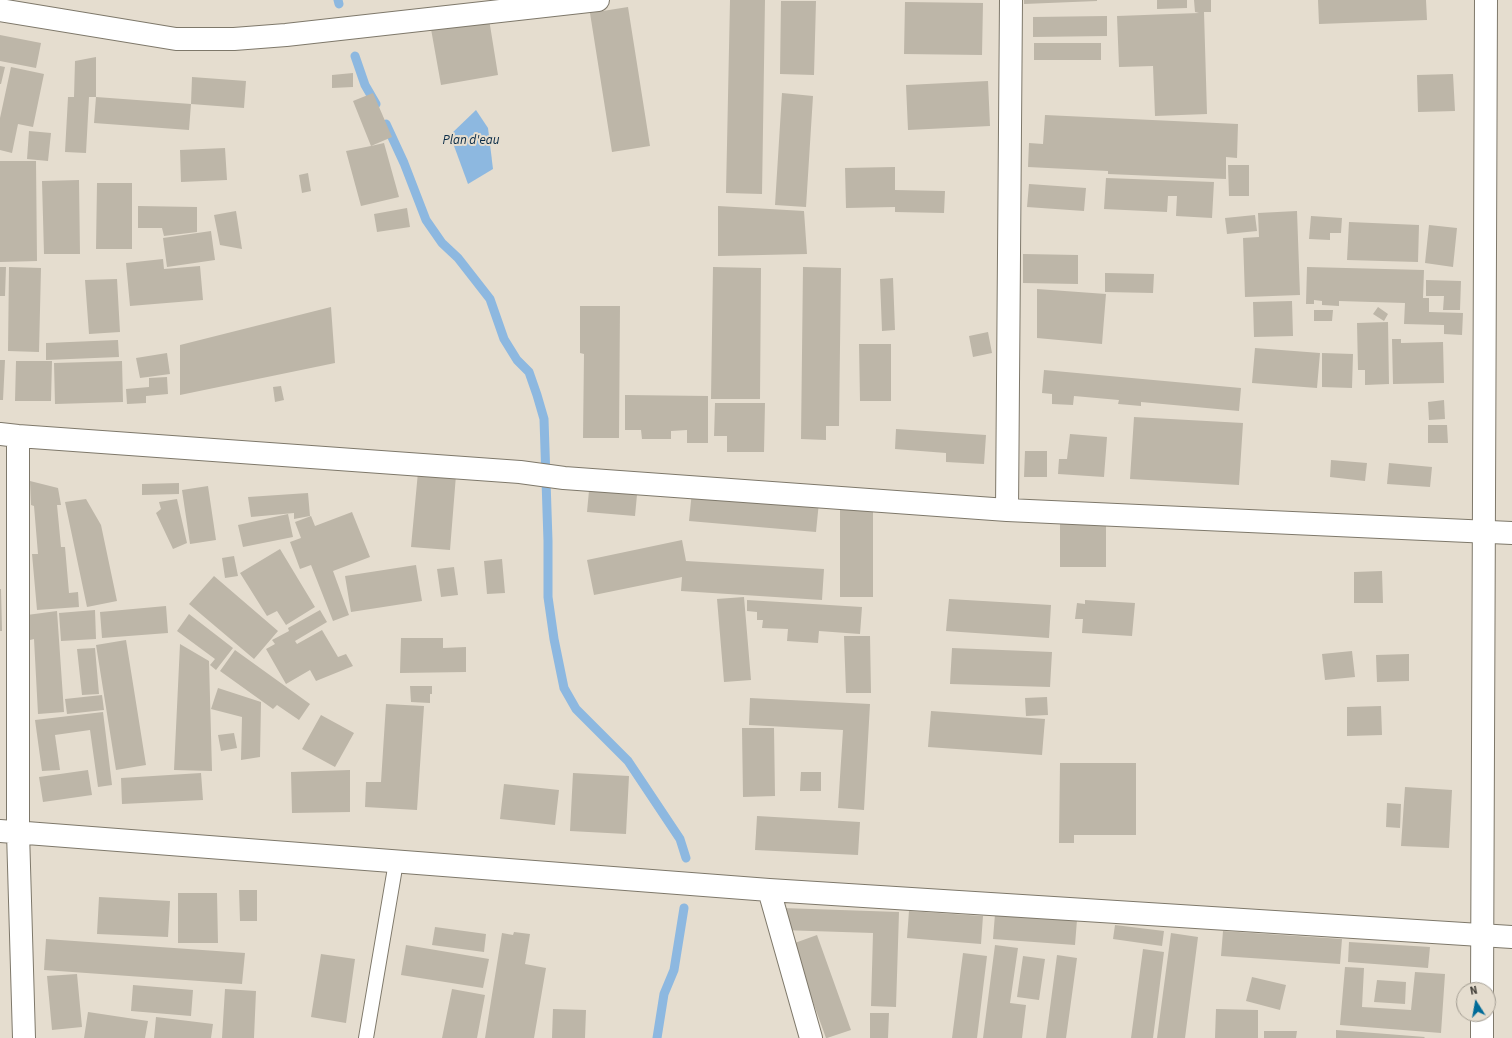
<!DOCTYPE html>
<style>
body{margin:0}
#map{position:relative;width:1512px;height:1038px;overflow:hidden;background:#e5ddcf;font-family:"Source Sans 3",sans-serif}
canvas{display:block}
.north{position:absolute;left:1456px;top:982px;width:40px;height:40px;box-sizing:border-box;background:#e5ddcf;border:1px solid #a39d92;border-radius:50%;rotate:349deg;font-size:11px;font-weight:700;line-height:16px;text-align:center;color:#3f3c36}
.north::after{content:'';display:block;margin:auto;width:14px;height:18px;background:#006b98;clip-path:polygon(50% 0,100% 100%,50% 72%,0 100%)}
</style>
<div id="map">
<canvas width="1512" height="1038"></canvas>
<div class="north">N</div>
</div>
<script>
const c = document.querySelector('canvas').getContext('2d');
c.lineJoin = 'round';
function fillPath(path, color) { c.fillStyle = color; c.fill(path, 'evenodd'); }
function strokePath(path, color, width, dash) { c.strokeStyle = color; c.lineWidth = width; c.lineCap = dash ? 'butt' : 'round'; c.setLineDash(dash || []); c.stroke(path); }
function write(font, color, halo, rows, align = 'center') {
  c.font = font + ' "Source Sans 3",sans-serif'; c.lineWidth = 4; c.setLineDash([]); c.textBaseline = 'middle'; c.strokeStyle = halo; c.fillStyle = color; for (const [text, x, y, turn = 0] of rows) {
    c.save(); c.translate(x, y); c.rotate((+turn || 0) * Math.PI / 180); c.textAlign = isNaN(turn) ? turn : align; if (halo) c.strokeText(text, 0, 0); c.fillText(text, 0, 0); c.restore();
  }
}
const water = new Path2D(`
 M 476,110 L 488,128 L 493,169 L 468,184 L 450,135 Z`);
const stream = new Path2D(`
 M 338,0 L 339,4
 M 355,56 L 365,85 L 376,104
 M 386,124 L 404,163 L 426,220 L 442,243 L 458,258 L 490,299 L 504,339 L 517,360 L 529,372 L 537,395 L 544,419 L 548,541 L 548,597 L 554,639 L 564,688 L 576,709 L 628,761 L 680,839 L 686,858
 M 657,1038 L 664,994 L 674,970 L 684,908`);
const building = new Path2D(`
 M 730,0 L 765,0 L 762,194 L 726,193 Z
 M 1024,0 L 1097,0 L 1097,1 L 1024,4 Z
 M 1157,0 L 1187,0 L 1187,8 L 1157,9 Z
 M 1194,0 L 1211,0 L 1211,12 L 1204,12 L 1207,114 L 1155,116 L 1153,66 L 1119,67 L 1117,16 L 1199,13 L 1195,12 Z
 M 1318,0 L 1426,0 L 1427,20 L 1319,24 Z
 M 781,1 L 816,1 L 814,75 L 780,74 Z
 M 905,2 L 983,3 L 982,55 L 904,54 Z
 M 628,7 L 650,146 L 612,152 L 590,13 Z
 M 1107,16 L 1107,36 L 1033,37 L 1033,17 Z
 M 489,19 L 498,75 L 441,85 L 431,29 Z
 M 0,35 L 41,43 L 36,68 L 0,61 Z
 M 1034,43 L 1101,43 L 1101,60 L 1034,60 Z
 M 96,57 L 96,97 L 89,97 L 86,153 L 65,152 L 68,97 L 74,97 L 75,61 Z
 M 0,66 L 5,67 L 1,84 L 0,84 Z
 M 11,67 L 44,74 L 33,127 L 18,124 L 12,153 L 0,150 L 0,118 Z
 M 353,73 L 353,87 L 332,88 L 332,75 Z
 M 1453,74 L 1455,111 L 1418,112 L 1417,75 Z
 M 192,77 L 246,81 L 244,108 L 191,104 Z
 M 988,81 L 990,126 L 908,130 L 906,85 Z
 M 373,93 L 392,137 L 371,146 L 384,143 L 399,197 L 361,206 L 346,151 L 371,146 L 353,101 Z
 M 782,93 L 813,96 L 806,207 L 775,205 Z
 M 96,97 L 191,104 L 189,130 L 94,123 Z
 M 1045,115 L 1238,124 L 1237,158 L 1226,157 L 1226,179 L 1108,174 L 1108,171 L 1028,167 L 1029,143 L 1043,144 Z
 M 29,131 L 51,133 L 48,161 L 27,159 Z
 M 225,148 L 227,180 L 181,182 L 180,150 Z
 M 0,161 L 36,161 L 37,261 L 0,262 Z
 M 1228,165 L 1249,165 L 1249,196 L 1229,196 Z
 M 895,167 L 895,190 L 945,191 L 944,213 L 895,212 L 895,207 L 846,208 L 845,168 Z
 M 308,173 L 311,191 L 302,193 L 299,175 Z
 M 1106,178 L 1214,182 L 1212,218 L 1176,216 L 1177,196 L 1168,196 L 1167,212 L 1104,209 Z
 M 79,180 L 80,254 L 44,254 L 42,181 Z
 M 97,183 L 132,183 L 132,249 L 96,249 Z
 M 1029,184 L 1086,188 L 1084,211 L 1027,207 Z
 M 138,206 L 197,207 L 197,232 L 164,236 L 162,228 L 138,228 Z
 M 718,206 L 804,211 L 807,254 L 718,256 Z
 M 407,208 L 410,227 L 377,232 L 374,214 Z
 M 236,211 L 242,249 L 220,245 L 214,215 Z
 M 1297,211 L 1300,295 L 1245,297 L 1243,238 L 1259,237 L 1258,213 Z
 M 1255,215 L 1257,231 L 1227,234 L 1225,218 Z
 M 1311,216 L 1342,218 L 1341,233 L 1330,233 L 1330,240 L 1309,239 Z
 M 1349,222 L 1419,225 L 1418,262 L 1347,260 Z
 M 1429,225 L 1457,228 L 1453,267 L 1425,263 Z
 M 211,231 L 215,260 L 167,267 L 163,238 Z
 M 1023,254 L 1078,255 L 1078,284 L 1023,283 Z
 M 163,259 L 164,269 L 200,266 L 203,300 L 130,306 L 126,263 Z
 M 0,267 L 6,267 L 5,296 L 0,296 Z
 M 9,267 L 41,268 L 39,352 L 8,351 Z
 M 713,267 L 761,268 L 760,399 L 711,399 Z
 M 803,267 L 841,268 L 839,426 L 826,426 L 826,440 L 801,439 Z
 M 1307,267 L 1424,270 L 1423,298 L 1429,298 L 1429,312 L 1463,313 L 1462,335 L 1444,334 L 1444,325 L 1404,324 L 1405,303 L 1339,301 L 1339,306 L 1322,305 L 1322,301 L 1314,300 L 1314,304 L 1306,304 Z
 M 1105,273 L 1154,274 L 1153,293 L 1105,292 Z
 M 893,278 L 895,330 L 882,331 L 880,279 Z
 M 117,279 L 120,332 L 89,334 L 85,280 Z
 M 1426,280 L 1461,281 L 1460,310 L 1443,310 L 1444,296 L 1426,296 Z
 M 1037,289 L 1106,294 L 1102,344 L 1037,338 Z
 M 1292,301 L 1293,336 L 1254,337 L 1253,302 Z
 M 580,306 L 620,306 L 619,438 L 583,438 L 584,354 L 580,353 Z
 M 331,307 L 335,363 L 180,395 L 180,345 Z
 M 1378,307 L 1388,314 L 1384,321 L 1373,314 Z
 M 1314,310 L 1333,310 L 1332,321 L 1314,321 Z
 M 1388,322 L 1389,384 L 1365,385 L 1365,370 L 1358,370 L 1357,323 Z
 M 988,332 L 992,353 L 973,357 L 969,336 Z
 M 1392,339 L 1401,339 L 1401,343 L 1443,342 L 1444,383 L 1393,384 Z
 M 118,340 L 119,357 L 46,360 L 46,343 Z
 M 859,344 L 891,344 L 891,401 L 860,401 Z
 M 1255,348 L 1320,353 L 1317,388 L 1252,383 Z
 M 167,353 L 170,374 L 140,378 L 136,358 Z
 M 1322,353 L 1353,354 L 1352,388 L 1322,387 Z
 M 0,360 L 5,360 L 3,400 L 0,400 Z
 M 16,361 L 52,361 L 51,401 L 15,401 Z
 M 122,361 L 123,402 L 55,404 L 54,363 Z
 M 1044,370 L 1241,388 L 1239,411 L 1141,402 L 1141,406 L 1118,404 L 1119,400 L 1074,396 L 1073,405 L 1052,404 L 1052,394 L 1042,393 Z
 M 167,377 L 168,394 L 146,396 L 146,403 L 127,404 L 126,389 L 149,387 L 149,378 Z
 M 281,386 L 284,400 L 275,402 L 273,387 Z
 M 625,395 L 708,396 L 708,443 L 687,443 L 687,430 L 671,431 L 671,439 L 642,439 L 641,430 L 625,430 Z
 M 1444,400 L 1445,419 L 1429,420 L 1428,402 Z
 M 715,403 L 765,403 L 764,452 L 727,452 L 727,436 L 714,436 Z
 M 1134,417 L 1243,423 L 1239,485 L 1130,479 Z
 M 1428,425 L 1447,425 L 1448,443 L 1428,443 Z
 M 896,429 L 986,435 L 984,464 L 946,462 L 946,453 L 895,449 Z
 M 1070,434 L 1107,437 L 1104,477 L 1058,474 L 1059,459 L 1067,459 Z
 M 1025,451 L 1047,451 L 1047,477 L 1024,477 Z
 M 1331,460 L 1367,463 L 1365,481 L 1330,477 Z
 M 1389,463 L 1432,467 L 1430,487 L 1387,484 Z
 M 418,472 L 456,475 L 450,550 L 411,547 Z
 M 590,480 L 638,484 L 635,516 L 587,512 Z
 M 30,481 L 58,488 L 61,505 L 57,505 L 61,547 L 65,547 L 69,593 L 78,592 L 79,607 L 37,610 L 32,554 L 38,554 L 34,506 L 31,505 Z
 M 179,483 L 179,494 L 142,495 L 142,484 Z
 M 208,486 L 216,540 L 190,544 L 182,490 Z
 M 692,491 L 819,502 L 816,532 L 689,521 Z
 M 308,493 L 310,516 L 294,519 L 294,513 L 251,517 L 248,497 Z
 M 86,499 L 101,525 L 117,601 L 87,607 L 65,502 Z
 M 177,499 L 187,543 L 173,549 L 156,513 L 161,509 L 159,502 Z
 M 840,506 L 873,506 L 873,597 L 840,597 Z
 M 352,512 L 370,557 L 333,571 L 349,615 L 333,621 L 311,565 L 300,569 L 290,542 L 301,538 L 295,522 L 311,516 L 315,526 Z
 M 288,514 L 293,537 L 243,547 L 238,525 Z
 M 1060,519 L 1106,519 L 1106,567 L 1060,567 Z
 M 682,540 L 686,561 L 824,569 L 822,600 L 681,591 L 682,577 L 594,595 L 587,560 Z
 M 280,549 L 315,607 L 286,625 L 277,611 L 267,616 L 240,573 Z
 M 234,556 L 238,576 L 225,578 L 222,558 Z
 M 502,559 L 505,593 L 487,594 L 484,561 Z
 M 416,565 L 422,601 L 351,612 L 345,576 Z
 M 454,567 L 458,595 L 441,597 L 437,569 Z
 M 1382,571 L 1383,603 L 1354,603 L 1354,572 Z
 M 214,576 L 278,631 L 254,659 L 189,604 Z
 M 0,589 L 1,589 L 2,631 L 0,631 Z
 M 744,597 L 751,680 L 724,682 L 717,599 Z
 M 949,599 L 1051,605 L 1049,638 L 946,631 Z
 M 747,600 L 862,607 L 860,634 L 819,631 L 818,643 L 787,641 L 788,629 L 762,628 L 763,620 L 757,620 L 757,612 L 747,611 Z
 M 1085,600 L 1135,603 L 1132,636 L 1082,633 L 1083,619 L 1075,619 L 1077,603 L 1085,604 Z
 M 166,606 L 168,633 L 102,638 L 100,612 Z
 M 95,610 L 96,639 L 61,641 L 59,613 Z
 M 320,610 L 327,622 L 295,641 L 297,644 L 322,630 L 338,657 L 346,654 L 353,666 L 316,681 L 310,670 L 286,684 L 266,649 L 275,644 L 272,640 L 289,631 L 288,628 Z
 M 57,611 L 64,712 L 38,714 L 34,639 L 30,640 L 27,615 Z
 M 189,614 L 233,648 L 216,670 L 210,665 L 215,659 L 177,631 Z
 M 844,636 L 870,636 L 871,693 L 846,693 Z
 M 401,638 L 443,638 L 443,648 L 466,647 L 466,672 L 400,673 Z
 M 126,640 L 146,765 L 116,770 L 96,645 Z
 M 180,644 L 209,661 L 212,771 L 174,770 Z
 M 95,648 L 99,694 L 82,695 L 77,649 Z
 M 952,648 L 1052,652 L 1050,687 L 950,684 Z
 M 235,650 L 310,704 L 299,720 L 277,705 L 273,709 L 220,671 Z
 M 1352,651 L 1355,677 L 1325,680 L 1322,654 Z
 M 1409,654 L 1409,681 L 1377,682 L 1376,655 Z
 M 410,686 L 432,686 L 432,694 L 430,694 L 430,703 L 411,702 Z
 M 218,688 L 261,702 L 260,757 L 241,760 L 242,717 L 211,709 Z
 M 102,695 L 104,710 L 67,714 L 65,699 Z
 M 1047,697 L 1048,715 L 1026,716 L 1025,698 Z
 M 750,698 L 870,704 L 864,810 L 838,808 L 843,730 L 749,725 Z
 M 386,704 L 424,706 L 417,810 L 365,807 L 366,782 L 381,782 Z
 M 1381,706 L 1382,735 L 1347,736 L 1347,707 Z
 M 931,711 L 1045,719 L 1042,755 L 928,747 Z
 M 103,712 L 112,785 L 98,787 L 90,730 L 55,735 L 60,770 L 42,771 L 35,720 Z
 M 321,715 L 354,733 L 335,767 L 302,749 Z
 M 742,728 L 774,728 L 775,796 L 743,797 Z
 M 234,733 L 237,748 L 221,751 L 218,735 Z
 M 1060,763 L 1136,763 L 1136,835 L 1074,835 L 1074,843 L 1059,843 Z
 M 88,770 L 92,795 L 43,802 L 39,777 Z
 M 350,770 L 350,812 L 292,813 L 291,772 Z
 M 801,772 L 821,772 L 821,791 L 800,791 Z
 M 201,773 L 203,800 L 122,804 L 121,778 Z
 M 573,773 L 629,776 L 626,834 L 570,831 Z
 M 504,784 L 559,790 L 555,825 L 500,819 Z
 M 1405,787 L 1452,790 L 1449,848 L 1401,846 Z
 M 1387,803 L 1401,804 L 1400,828 L 1386,827 Z
 M 757,816 L 860,822 L 858,855 L 755,850 Z
 M 239,890 L 257,890 L 257,921 L 240,921 Z
 M 178,893 L 217,893 L 218,943 L 178,943 Z
 M 99,897 L 170,901 L 168,937 L 97,934 Z
 M 782,908 L 899,912 L 896,1007 L 871,1006 L 873,933 L 781,930 Z
 M 909,911 L 983,916 L 981,944 L 907,938 Z
 M 995,914 L 1077,920 L 1075,945 L 993,939 Z
 M 1115,925 L 1164,931 L 1162,946 L 1113,939 Z
 M 435,927 L 486,934 L 484,952 L 432,945 Z
 M 1223,931 L 1342,939 L 1340,964 L 1221,956 Z
 M 514,932 L 530,934 L 525,964 L 546,968 L 534,1038 L 485,1038 L 502,933 L 513,935 Z
 M 1171,933 L 1198,937 L 1185,1038 L 1157,1038 Z
 M 817,935 L 851,1030 L 827,1038 L 826,1038 L 792,944 Z
 M 46,939 L 245,953 L 242,984 L 44,970 Z
 M 1349,942 L 1430,947 L 1428,968 L 1348,962 Z
 M 406,945 L 489,959 L 483,988 L 401,975 Z
 M 995,945 L 1018,948 L 1010,1003 L 1026,1005 L 1022,1038 L 983,1038 Z
 M 1143,949 L 1164,952 L 1153,1038 L 1131,1038 Z
 M 963,953 L 987,956 L 977,1038 L 952,1038 Z
 M 321,954 L 355,959 L 346,1023 L 311,1017 Z
 M 1057,955 L 1077,958 L 1066,1038 L 1046,1038 Z
 M 1023,956 L 1045,959 L 1039,1000 L 1017,997 Z
 M 1345,967 L 1364,968 L 1362,1007 L 1411,1010 L 1415,972 L 1445,974 L 1441,1033 L 1340,1025 Z
 M 77,974 L 82,1027 L 52,1030 L 47,976 Z
 M 1252,977 L 1286,985 L 1280,1010 L 1246,1001 Z
 M 1377,980 L 1406,982 L 1405,1004 L 1374,1002 Z
 M 133,985 L 193,990 L 191,1016 L 131,1011 Z
 M 225,989 L 256,991 L 254,1038 L 222,1038 Z
 M 452,989 L 485,995 L 477,1038 L 442,1038 Z
 M 553,1009 L 586,1010 L 585,1038 L 552,1038 Z
 M 1216,1009 L 1258,1010 L 1258,1038 L 1215,1038 Z
 M 88,1012 L 148,1021 L 145,1038 L 84,1038 Z
 M 870,1013 L 889,1013 L 888,1038 L 870,1038 Z
 M 156,1017 L 213,1024 L 211,1038 L 154,1038 Z
 M 1336,1030 L 1425,1037 L 1424,1038 L 1336,1038 Z
 M 1264,1031 L 1297,1031 L 1296,1038 L 1264,1038 Z`);
const lane = new Path2D(`
 M 366,1038 L 396,862`);
const street = new Path2D(`
 M 0,10 L 176,39 L 234,39 L 286,35 L 598,0
 M 0,434 L 18,436 L 520,472 L 564,478 L 1007,510 L 1512,533
 M 18,436 L 18,832 L 24,1038
 M 1007,510 L 1011,0
 M 0,831 L 769,890 L 1512,937
 M 769,890 L 811,1038`);
const secondary = new Path2D(`
 M 1482,990 L 1486,0
 M 1482,1014 L 1482,1038`);
const waterNames = [
 ["Plan d'eau",471,141]
];
fillPath(water, '#8db8e0');
strokePath(stream, '#8db8e0', 9);
fillPath(building, '#bdb6a8');
strokePath(lane, '#7e786a', 16);
strokePath(street, '#7e786a', 24);
strokePath(secondary, '#7e786a', 24);
strokePath(lane, '#fff', 14);
strokePath(street, '#fff', 22);
strokePath(secondary, '#fff', 22);
write('italic 13px', '#0a2c47', '#e5ddcf', waterNames);
</script>
